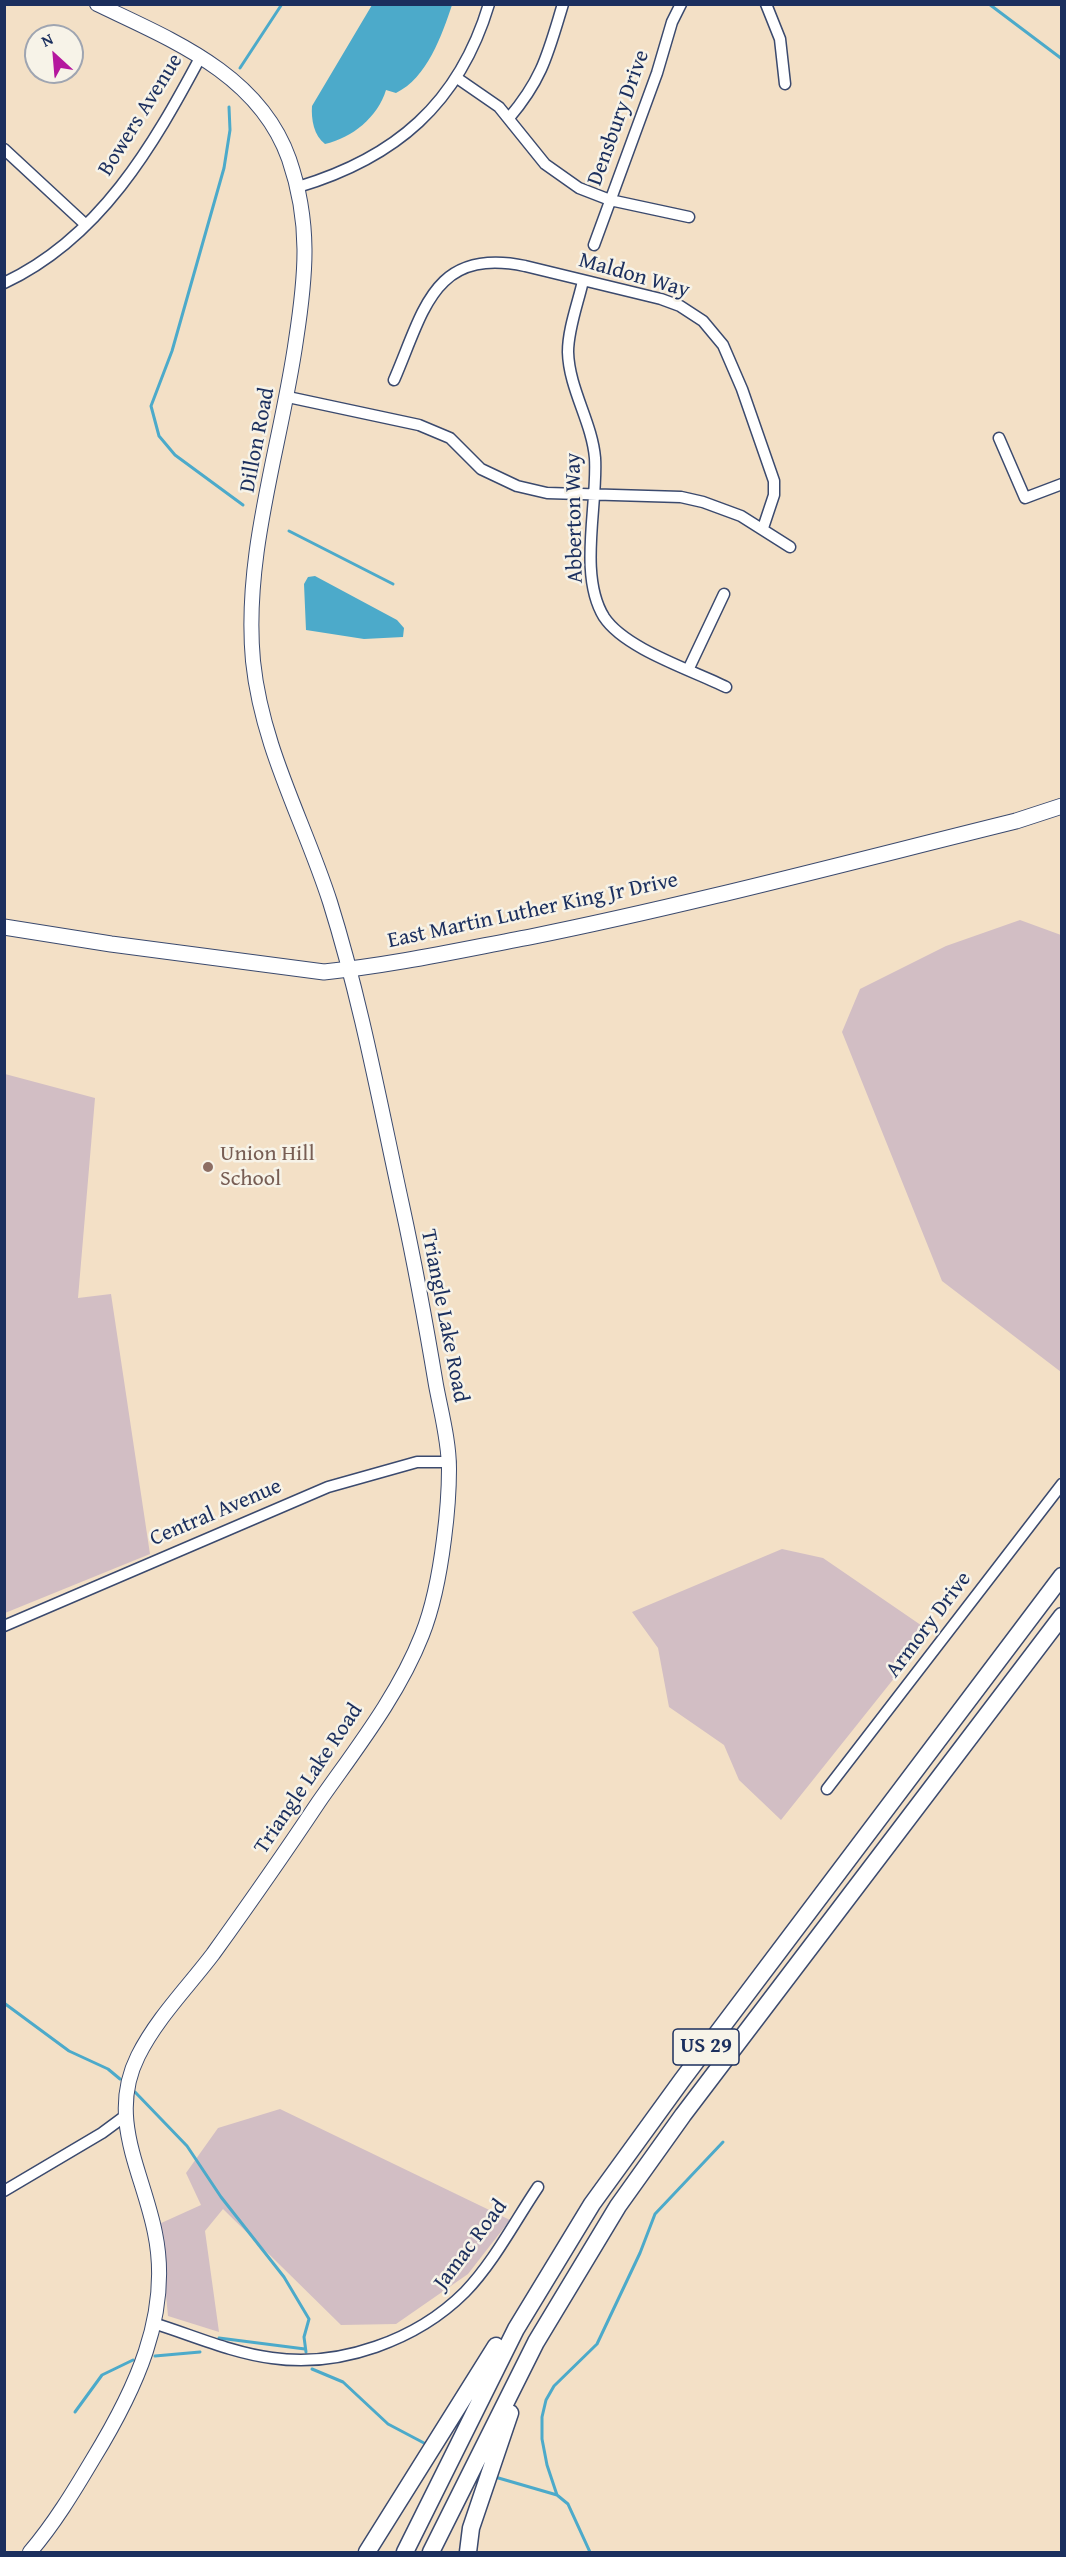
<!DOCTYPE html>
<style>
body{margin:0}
#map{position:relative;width:1066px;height:2557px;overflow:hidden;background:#f3e0c6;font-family:"Gentium Book Plus",serif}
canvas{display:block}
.frame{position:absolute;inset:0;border:6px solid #1b2f5e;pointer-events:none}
.north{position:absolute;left:24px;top:24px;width:60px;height:60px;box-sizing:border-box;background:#f7f3e8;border:2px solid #9fa5b1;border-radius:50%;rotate:334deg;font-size:16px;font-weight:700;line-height:24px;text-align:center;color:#1b2f5e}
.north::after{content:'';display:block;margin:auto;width:21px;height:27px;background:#b5179e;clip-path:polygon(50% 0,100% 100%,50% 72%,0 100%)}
</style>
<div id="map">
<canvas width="1066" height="2557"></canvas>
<div class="frame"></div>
<div class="north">N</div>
</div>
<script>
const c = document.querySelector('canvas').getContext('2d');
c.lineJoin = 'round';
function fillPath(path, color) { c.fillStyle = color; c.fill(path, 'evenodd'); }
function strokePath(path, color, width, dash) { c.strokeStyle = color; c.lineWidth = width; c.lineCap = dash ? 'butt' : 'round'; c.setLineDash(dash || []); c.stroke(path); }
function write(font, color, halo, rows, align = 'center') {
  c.font = font + ' "Gentium Book Plus",serif'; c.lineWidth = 5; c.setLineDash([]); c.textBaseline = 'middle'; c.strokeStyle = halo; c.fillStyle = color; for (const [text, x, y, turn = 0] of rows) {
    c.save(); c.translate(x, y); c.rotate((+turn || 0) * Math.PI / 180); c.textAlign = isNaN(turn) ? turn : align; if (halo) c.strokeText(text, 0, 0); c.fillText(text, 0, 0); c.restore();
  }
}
const industrial = new Path2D(`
 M 1020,920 L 1061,935 L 1061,1372 L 942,1281 L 842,1032 L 860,989 L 946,946 Z
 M 5,1074 L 95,1098 L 78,1298 L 111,1294 L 150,1554 L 5,1613 Z
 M 782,1549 L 823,1558 L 931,1632 L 781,1820 L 739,1780 L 724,1745 L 669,1707 L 658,1648 L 632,1612 Z
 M 280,2109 L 510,2220 L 468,2274 L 396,2324 L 341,2325 L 223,2209 L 205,2231 L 219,2332 L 168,2316 L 159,2224 L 201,2205 L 186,2173 L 218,2128 Z`);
const water = new Path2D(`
 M 372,5 L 452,5 C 442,35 427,78 396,93 L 386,90 C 378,117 352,138 325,144 C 314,136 311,119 312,106 Z
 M 315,576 L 397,620 L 404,628 L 403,637 L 364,639 L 306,630 L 304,584 L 308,577 Z`);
const stream = new Path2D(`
 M 989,4 L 1062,59
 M 240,68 L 282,4
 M 229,107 L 230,130 L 224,168 L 172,351 L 151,406 L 159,436 L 175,455 L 243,505
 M 289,531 L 393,584
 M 4,2003 L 69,2051 L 108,2069 L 120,2079
 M 135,2092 L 187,2146 L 221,2197 L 284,2277 L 309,2319 L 304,2337 L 306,2352
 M 219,2338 L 305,2349
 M 155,2356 L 200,2352
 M 312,2369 L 343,2382 L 388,2424 L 424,2443
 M 75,2412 L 102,2375 L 133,2360
 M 495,2477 L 557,2495 L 568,2504 L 590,2552
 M 557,2495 L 547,2465 L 542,2439 L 542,2417 L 546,2400 L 554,2386 L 597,2344 L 640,2253 L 655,2214 L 723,2142`);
const minor = new Path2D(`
 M 766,4 L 780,39 L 785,84
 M 457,78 L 499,107 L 545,164 L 579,188 L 610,200 L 689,217
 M 509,118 C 543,78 548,53 563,4
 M 4,149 L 86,225
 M 298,187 C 395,158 459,104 489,4
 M 594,245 L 657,73 L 672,22 L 681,4
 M 583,281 C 578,303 568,329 568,352 C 569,389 592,422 595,458 C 598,505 578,575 604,617 C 625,649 692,670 726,687
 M 4,283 C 100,238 153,146 201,56
 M 394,380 C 424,311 433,247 525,266 L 661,299 L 680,306 L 703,321 L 723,345 L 742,389 L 774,481 L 774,495 L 763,528
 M 288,397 L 419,425 L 450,438 L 481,469 L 517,486 L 547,493 L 681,497 L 703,502 L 741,516 L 790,547
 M 999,438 L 1025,498 L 1062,484
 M 689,668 L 724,594
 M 4,1626 L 328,1487 L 417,1462 L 450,1462
 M 827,1789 L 1062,1484
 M 4,2191 L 102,2133 L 125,2116
 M 153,2323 C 192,2335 232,2353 272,2358 C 340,2368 417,2340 465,2292 C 494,2262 515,2221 538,2187`);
const tertiary = new Path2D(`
 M 30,2552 C 54,2524 74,2491 93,2459 C 134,2392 172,2315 155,2233 C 143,2172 107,2118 138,2056 C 157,2018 188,1987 213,1954 C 249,1904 284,1854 318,1803 C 355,1750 398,1696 422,1635 C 434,1605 440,1571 444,1539 C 447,1516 449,1492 449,1469 C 449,1441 441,1412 436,1385 C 426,1325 415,1265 402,1205 C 380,1104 361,1001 330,902 C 304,821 262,748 253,661 C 243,554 281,446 296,340 C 306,275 311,223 289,159 C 259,74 172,40 97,4`);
const secondary = new Path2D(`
 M 4,927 L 111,944 L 324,972 C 394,965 461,950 530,937 C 693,904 854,861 1016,821 L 1062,806`);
const trunk = new Path2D(`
 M 367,2552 L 496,2346
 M 405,2552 L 516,2329 L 592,2204 L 682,2080 L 1062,1576
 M 431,2552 L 536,2342 L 618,2206 L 683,2115 L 1062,1616
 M 468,2552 L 471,2528 L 510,2413`);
const markers = [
 [208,1167,6,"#8d6e63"]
];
const shields = [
 [706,2047,66]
];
const shieldNames = [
 ["US 29",706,2047]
];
const streetNames = [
 ["Bowers Avenue",141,115,-58],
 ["Densbury Drive",619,118,-70],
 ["Maldon Way",634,276,16],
 ["Dillon Road",258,440,-79],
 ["Abberton Way",575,518,-91],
 ["East Martin Luther King Jr Drive",533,911,-12],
 ["Triangle Lake Road",444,1316,79],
 ["Central Avenue",216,1513,-23],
 ["Armory Drive",929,1625,-53],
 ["Triangle Lake Road",309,1779,-56],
 ["Jamac Road",471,2245,-53]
];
const educationNames = [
 ["Union Hill",220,1154],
 ["School",220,1179]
];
fillPath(industrial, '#d2bec4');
fillPath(water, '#4caaca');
strokePath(stream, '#4caaca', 3);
strokePath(minor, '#3b4a6e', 13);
strokePath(tertiary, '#3b4a6e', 16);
strokePath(secondary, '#3b4a6e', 17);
strokePath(trunk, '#3b4a6e', 19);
strokePath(minor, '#fff', 10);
strokePath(tertiary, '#fff', 14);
strokePath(secondary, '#fff', 15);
strokePath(trunk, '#fff', 16);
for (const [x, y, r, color] of markers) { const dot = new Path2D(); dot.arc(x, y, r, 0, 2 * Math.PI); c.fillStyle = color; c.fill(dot); strokePath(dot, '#f7f3e8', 2); }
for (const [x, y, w] of shields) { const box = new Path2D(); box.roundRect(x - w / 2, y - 18, w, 36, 4.5); c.fillStyle = '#f7f3e8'; c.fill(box); strokePath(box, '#1b2f5e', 1.5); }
write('bold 21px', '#1b2f5e', null, shieldNames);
write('22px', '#1b2f5e', '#f7f3e8', streetNames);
write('22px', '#785e54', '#f7f3e8', educationNames, 'left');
</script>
